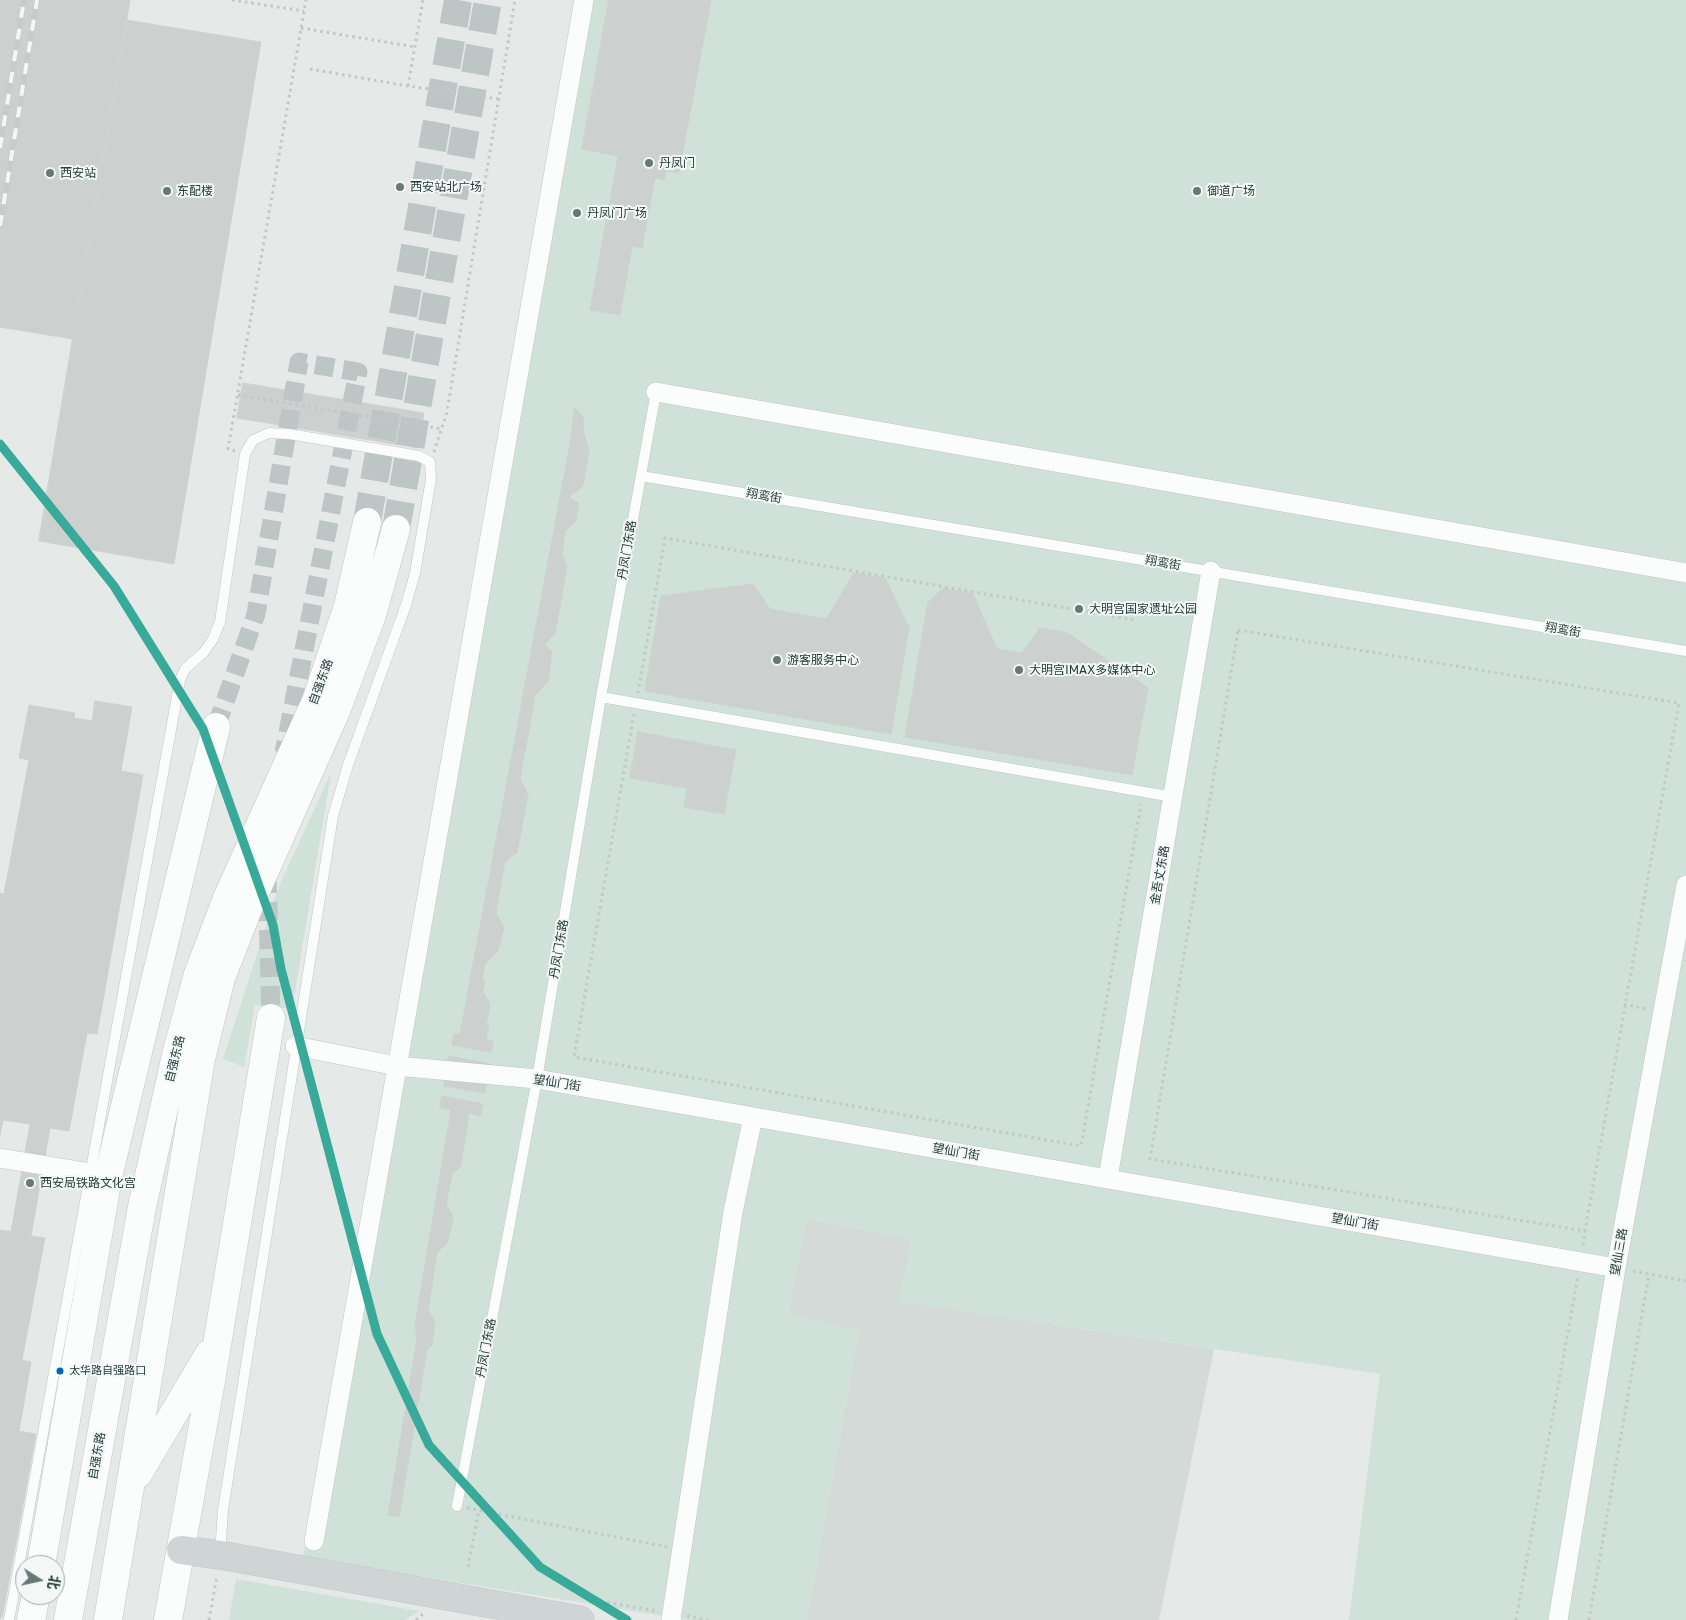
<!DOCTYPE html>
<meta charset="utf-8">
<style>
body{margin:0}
#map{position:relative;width:1686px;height:1620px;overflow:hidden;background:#e5e9e8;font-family:"Golos Text","Noto Sans SC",sans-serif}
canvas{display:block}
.north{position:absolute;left:15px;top:1555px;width:50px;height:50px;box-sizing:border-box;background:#f3f8f6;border:1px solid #a0acaa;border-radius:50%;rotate:100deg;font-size:14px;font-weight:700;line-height:20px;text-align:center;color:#243b39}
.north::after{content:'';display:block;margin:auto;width:18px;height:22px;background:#687876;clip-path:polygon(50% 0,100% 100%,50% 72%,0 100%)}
</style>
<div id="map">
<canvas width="1686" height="1620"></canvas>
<div class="north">北</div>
</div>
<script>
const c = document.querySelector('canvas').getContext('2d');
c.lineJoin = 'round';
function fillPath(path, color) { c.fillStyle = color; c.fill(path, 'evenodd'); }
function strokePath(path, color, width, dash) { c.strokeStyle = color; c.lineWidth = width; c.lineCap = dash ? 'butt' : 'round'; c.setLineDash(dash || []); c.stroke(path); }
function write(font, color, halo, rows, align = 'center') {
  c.font = font + ' "Golos Text","Noto Sans SC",sans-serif'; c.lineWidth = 4; c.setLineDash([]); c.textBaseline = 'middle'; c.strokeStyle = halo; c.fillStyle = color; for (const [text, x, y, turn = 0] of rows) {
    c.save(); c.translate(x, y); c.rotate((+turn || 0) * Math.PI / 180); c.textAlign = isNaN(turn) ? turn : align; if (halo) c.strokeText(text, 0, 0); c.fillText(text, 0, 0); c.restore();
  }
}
const built = new Path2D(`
 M 807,1219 L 912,1239 L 899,1301 L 1214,1349 L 1159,1620 L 807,1620 L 859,1331 L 788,1314 Z`);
const green = new Path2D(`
 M 580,0 L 1686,0 L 1686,1620 L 1349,1620 L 1380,1374 L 898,1301 L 912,1239 L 808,1219 L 788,1313 L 859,1331 L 807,1620 L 688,1620 L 303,1557 Z
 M 331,773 L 292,1009 L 255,1005 L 244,1067 L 223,1059 L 279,886 Z
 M 236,1579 L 419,1611 L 405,1620 L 229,1620 Z`);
const building = new Path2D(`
 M 0,0 L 130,0 L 73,339 L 0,327 Z
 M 609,0 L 711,0 L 679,173 L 666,171 L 664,180 L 655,178 L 642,248 L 632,246 L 620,315 L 590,310 L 618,156 L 582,149 Z
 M 126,20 L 261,42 L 174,564 L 39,541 Z
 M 243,383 L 424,413 L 418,448 L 237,418 Z
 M 575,408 L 584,419 L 583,431 L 589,450 L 583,486 L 569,497 L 579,504 L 576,521 L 565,531 L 562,555 L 567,566 L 555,634 L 544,645 L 552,651 L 548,682 L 535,695 L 520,779 L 528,794 L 517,853 L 505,861 L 496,913 L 504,927 L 498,951 L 485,964 L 482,980 L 485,981 L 483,992 L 490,1004 L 486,1025 L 489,1025 L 486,1040 L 493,1041 L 491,1052 L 452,1045 L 454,1034 L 460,1034 L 569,449 Z
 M 854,573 L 885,578 L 909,628 L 891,734 L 645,691 L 661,596 L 753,584 L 770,609 L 826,619 Z
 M 944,588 L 973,594 L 997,649 L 1022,653 L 1040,628 L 1068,633 L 1148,688 L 1132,775 L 905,737 L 928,602 Z
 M 95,701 L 132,707 L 121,771 L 143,775 L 97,1034 L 87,1033 L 69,1131 L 50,1128 L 31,1236 L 45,1238 L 22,1360 L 31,1362 L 19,1431 L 36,1434 L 2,1618 L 0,1618 L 0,1230 L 11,1232 L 30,1124 L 3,1120 L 0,1136 L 0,893 L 4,894 L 29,760 L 19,758 L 29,705 L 75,713 L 74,718 L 92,721 Z
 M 638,732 L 736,750 L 724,814 L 684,807 L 687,788 L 630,778 Z
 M 449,1056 L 490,1064 L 488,1073 L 448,1065 Z
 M 446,1076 L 486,1084 L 485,1093 L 444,1086 Z
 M 442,1096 L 483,1104 L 480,1116 L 469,1113 L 461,1166 L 452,1175 L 446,1204 L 453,1217 L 448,1242 L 437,1253 L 428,1310 L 435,1322 L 432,1345 L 427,1350 L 399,1517 L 388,1515 L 417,1340 L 415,1324 L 451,1110 L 440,1108 Z`);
const streetTunnel = new Path2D(`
 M 216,727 L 256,614 L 299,362 L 358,372 L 284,753
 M 267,874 L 271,1018`);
const secondaryTunnel = new Path2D(`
 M 367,522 L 458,0
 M 396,529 L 488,0`);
const path = new Path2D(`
 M 232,0 L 304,11
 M 301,28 L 415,47
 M 310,69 L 408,86 L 499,99
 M 408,86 L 423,0
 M 238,395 L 442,429
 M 235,451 L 228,449 L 306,0
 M 434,452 L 447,412 L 515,0
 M 1238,630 L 1679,703 L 1585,1231 L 1150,1159 Z
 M 638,693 L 665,538 L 1135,620
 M 634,714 L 574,1057 L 1081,1146 L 1141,804
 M 1624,1004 L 1646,1009
 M 1583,1245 L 1585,1231
 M 1633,1271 L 1686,1281
 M 467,1508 L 667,1547
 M 468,1567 L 479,1510
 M 588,1599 L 656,1611
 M 687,1616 L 708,1620
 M 209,1620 L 217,1576
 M 416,1620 L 425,1612
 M 1516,1620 L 1578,1276
 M 1589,1620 L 1649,1274`);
const lane = new Path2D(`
 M 641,476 L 1686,651
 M 601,697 L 1173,797
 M 457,1506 L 537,1079 L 601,697 L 656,392
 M 9,1620 L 180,680 L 185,669 L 204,652 L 213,639 L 220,622 L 245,454 L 253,440 L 269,433 L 289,434 L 419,456 L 430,462 L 431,479 L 415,573 L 406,605 L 348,765 L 333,816 L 223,1510 L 220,1554`);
const street = new Path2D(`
 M 656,392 L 1686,573
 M 295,1046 L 397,1066 L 537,1079 L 1616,1268
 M 0,1158 L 91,1173
 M 1108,1178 L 1211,571
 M 314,1541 L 584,0
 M 671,1620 L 733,1212 L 753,1117
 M 1558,1620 L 1616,1268 L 1686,885`);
const secondary = new Path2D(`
 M 138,1474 L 209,1354
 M 41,1565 L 108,1177 L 216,727
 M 31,1620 L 36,1595
 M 68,1620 L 142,1207 L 176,1055 L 198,974 L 228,896 L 316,701 L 348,606 L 367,522
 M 108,1620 L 201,1059 L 221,978 L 250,904 L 336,711 L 372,615 L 396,529
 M 168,1620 L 211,1381 L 271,1018`);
const primary = new Path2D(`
 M 181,1550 L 220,1555 L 580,1620`);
const rail = new Path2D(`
 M 0,148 L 24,0
 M 0,226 L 37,0`);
const metro1 = new Path2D(`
 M 0,444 L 114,586 L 203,729 L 273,925 L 281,969 L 377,1334 L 429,1445 L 540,1567 L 627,1620`);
const markers = [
 [649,163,5,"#687876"],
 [50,173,5,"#687876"],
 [400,187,5,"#687876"],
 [167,191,5,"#687876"],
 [1197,191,5,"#687876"],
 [577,213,5,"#687876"],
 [1079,609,5,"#687876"],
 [777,660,5,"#687876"],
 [1019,670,5,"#687876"],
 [30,1183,5,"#687876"],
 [60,1371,4.5,"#0065bd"]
];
const busNames = [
 ["太华路自强路口",69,1371]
];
const poiNames = [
 ["丹凤门",659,163],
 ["西安站",60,173],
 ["西安站北广场",410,187],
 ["东配楼",177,191],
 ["御道广场",1207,191],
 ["丹凤门广场",587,213],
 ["大明宫国家遗址公园",1089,609],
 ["游客服务中心",787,660],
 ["大明宫IMAX多媒体中心",1029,670],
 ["西安局铁路文化宫",40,1183]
];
const streetNames = [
 ["翔鸾街",764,496,10],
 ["丹凤门东路",627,550,-80],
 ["翔鸾街",1163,563,10],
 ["翔鸾街",1563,630,10],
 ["自强东路",321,682,-70],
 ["金吾丈东路",1160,875,-80],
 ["丹凤门东路",559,949,-80],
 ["自强东路",175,1059,-76],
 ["望仙门街",557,1083,9],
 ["望仙门街",956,1152,10],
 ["望仙门街",1355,1222,10],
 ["望仙三路",1619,1252,-80],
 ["丹凤门东路",486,1348,-79],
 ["自强东路",97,1456,-80]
];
fillPath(built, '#d3dad8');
fillPath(green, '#cfe1d8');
fillPath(building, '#ccd0cf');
strokePath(building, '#cdd2d1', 1);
strokePath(streetTunnel, '#bec6c5', 19, [19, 9]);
strokePath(secondaryTunnel, '#bec6c5', 28, [28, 14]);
strokePath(lane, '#c2c6c5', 11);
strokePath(street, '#c2c6c5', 20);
strokePath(secondary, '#c0c7c5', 29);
strokePath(primary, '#c1c8c8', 29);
strokePath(path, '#c1c9c8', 3, [2.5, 4]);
strokePath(lane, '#fbfcfc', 10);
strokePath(street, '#fbfcfc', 19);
strokePath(secondary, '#fbfcfc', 28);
strokePath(primary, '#cfd5d4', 28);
strokePath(rail, '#c7cbca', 5.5);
strokePath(rail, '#f3f8f6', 4, [11]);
strokePath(metro1, '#38aa99', 9);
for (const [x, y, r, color] of markers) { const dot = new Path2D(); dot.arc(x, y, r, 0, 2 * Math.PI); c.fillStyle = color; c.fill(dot); strokePath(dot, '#f3f8f6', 2); }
write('11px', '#243b39', '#f3f8f6', busNames, 'left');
write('12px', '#243b39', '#f3f8f6', poiNames, 'left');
write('12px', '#243b39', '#f3f8f6', streetNames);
</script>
